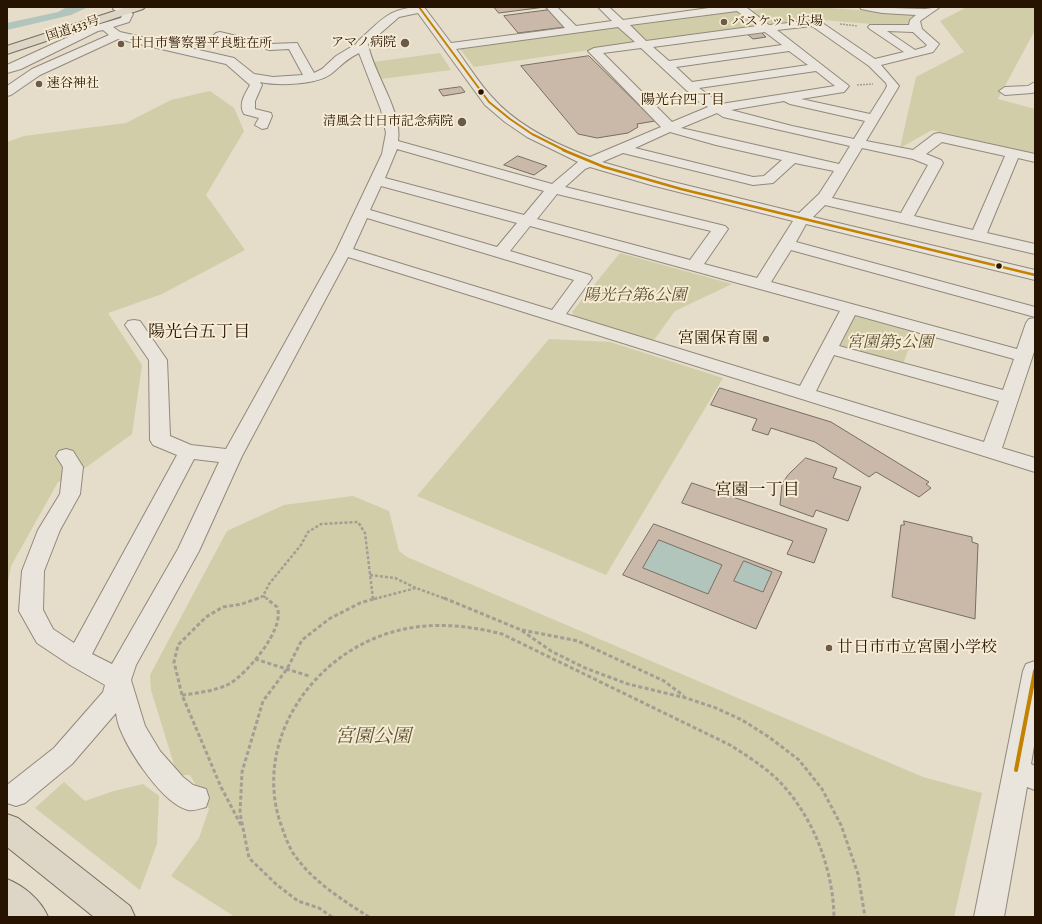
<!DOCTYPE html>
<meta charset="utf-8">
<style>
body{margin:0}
#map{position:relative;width:1042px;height:924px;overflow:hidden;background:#e5dcc9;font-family:Alegreya,serif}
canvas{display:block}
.frame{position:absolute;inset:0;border:8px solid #271400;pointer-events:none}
</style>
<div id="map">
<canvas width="1042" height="924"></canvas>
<div class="frame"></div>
</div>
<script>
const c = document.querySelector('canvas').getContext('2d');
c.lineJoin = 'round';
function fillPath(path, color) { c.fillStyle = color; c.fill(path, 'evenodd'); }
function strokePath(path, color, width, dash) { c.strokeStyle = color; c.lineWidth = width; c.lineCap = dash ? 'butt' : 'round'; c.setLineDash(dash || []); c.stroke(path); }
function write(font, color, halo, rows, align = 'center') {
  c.font = font + ' Alegreya,"Noto Serif JP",serif'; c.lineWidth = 4; c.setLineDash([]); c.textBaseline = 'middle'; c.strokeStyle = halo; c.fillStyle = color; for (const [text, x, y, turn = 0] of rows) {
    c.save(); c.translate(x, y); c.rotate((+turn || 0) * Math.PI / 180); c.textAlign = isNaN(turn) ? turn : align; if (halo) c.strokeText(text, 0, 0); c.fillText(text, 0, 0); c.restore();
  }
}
const green = new Path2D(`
 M 769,7 L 814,7 L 916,14 L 909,19 L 910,27 L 810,19 L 772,24 L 768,23 L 751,11 Z
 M 967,7 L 1035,7 L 1035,30 L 998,99 L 1035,109 L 1035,154 L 932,130 L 900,148 L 916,77 L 964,52 L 940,21 Z
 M 734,12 L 740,13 L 758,26 L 648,42 L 630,26 Z
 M 619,27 L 637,43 L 474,67 L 460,49 Z
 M 440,53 L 451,70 L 381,79 L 373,62 Z
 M 210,91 L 234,108 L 244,131 L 206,195 L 245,250 L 162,294 L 108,313 L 142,365 L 132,434 L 81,471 L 58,482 L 11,566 L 7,587 L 7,142 L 24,136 L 126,123 L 171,100 Z
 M 620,253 L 732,284 L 675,311 L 654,340 L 575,318 L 572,312 Z
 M 854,316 L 915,332 L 903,364 L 840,347 Z
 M 549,339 L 610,342 L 723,378 L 606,575 L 417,496 Z
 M 353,496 L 389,511 L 399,551 L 407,557 L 923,777 L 982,793 L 954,917 L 235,917 L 171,876 L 199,838 L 209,809 L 190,775 L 179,775 L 176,771 L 151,690 L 150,675 L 227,531 L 284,505 Z
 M 64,782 L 85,801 L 114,791 L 143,784 L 159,796 L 157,844 L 140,890 L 35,808 Z`);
const water = new Path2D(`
 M 67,7 L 88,7 L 71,15 L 7,30 L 7,23 L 58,12 Z
 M 659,540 L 722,565 L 708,594 L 643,568 Z
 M 744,561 L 772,572 L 763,592 L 734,581 Z`);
const building = new Path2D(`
 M 494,7 L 545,7 L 499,13 Z
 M 549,10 L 565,27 L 518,33 L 504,16 Z
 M 761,32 L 766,37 L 753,39 L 747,34 Z
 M 589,56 L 655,121 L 637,124 L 638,127 L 628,133 L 597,138 L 578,134 L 521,66 Z
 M 461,87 L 465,92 L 461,93 L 443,96 L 439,90 Z
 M 518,156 L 547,166 L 534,175 L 504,165 Z
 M 720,388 L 831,422 L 929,482 L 926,484 L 931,488 L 919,497 L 876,472 L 869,477 L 815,442 L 771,428 L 768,435 L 752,430 L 757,419 L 711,405 Z
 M 806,458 L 837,468 L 833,478 L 861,487 L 848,521 L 816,510 L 813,517 L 780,505 L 782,484 L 788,475 Z
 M 692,483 L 827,529 L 814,563 L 787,554 L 793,541 L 682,503 Z
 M 904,521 L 972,537 L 972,542 L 978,544 L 975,619 L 892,597 L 901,525 L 904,525 Z
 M 654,524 L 782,572 L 756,629 L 623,575 ZM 659,540 L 722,565 L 708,594 L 643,568 ZM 744,561 L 772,572 L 763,592 L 734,581 Z`);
const pathFar2 = new Path2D(`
 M 844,7 L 850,7
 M 840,24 L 858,26
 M 857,85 L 873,84`);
const pathFar1 = new Path2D(`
 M 370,575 L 395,578 L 416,588
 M 263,596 L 268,599
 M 256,599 L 263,596 L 269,584 L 301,545 L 308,532 L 321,524 L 358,522 L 365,533 L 373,599
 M 374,599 L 416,588 L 446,599`);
const path = new Path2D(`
 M 444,598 L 521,630 L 551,651 L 585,668 L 628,684 L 686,698 L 716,708 L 742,720 L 769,737 L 799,760 L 822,789 L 841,825 L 858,874 L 865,917
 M 522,630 L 578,641 L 664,681 L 684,696
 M 255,659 L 309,676
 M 182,695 C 198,693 215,691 229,684 C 247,674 286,628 277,607 L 266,598
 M 241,825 L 221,787 L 182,695 L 174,662 L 178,645 L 206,617 L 223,607 L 242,604 L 259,598
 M 332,917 L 319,908 L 298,901 L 277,885 L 249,858 L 240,813 L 242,772 L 263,701 L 287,669 L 302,640 L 329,619 L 360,603 L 377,598
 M 369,917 C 341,899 312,881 293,853 C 287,843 284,833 280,822 C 255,744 307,662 383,635 C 423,621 462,624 502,634 L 730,745 C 746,755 763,766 777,779 C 812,814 833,867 834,917`);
const minor = new Path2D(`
 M 114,7 L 122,7 L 133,14 L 129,22 L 113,27 L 120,32 L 234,58 L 254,74 L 273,77 L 303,75 L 289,49 L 270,50 L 216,37 L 214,35 L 216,33 L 220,32 L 270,44 L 297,43 L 314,73 L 322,69 L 336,56 L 356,44 L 358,41 C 383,19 389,7 424,7 L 451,43 L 565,28 L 546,7 L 557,7 L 576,26 L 612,21 L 598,7 L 609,7 L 623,20 L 716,7 L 746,7 L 769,25 L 818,20 L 875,59 L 904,52 L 870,29 L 868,27 L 870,25 L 909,25 L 910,20 L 916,15 L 882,13 L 861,9 L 860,7 L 925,9 L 940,7 L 920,21 L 922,29 L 939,44 L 933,52 L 881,65 L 899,86 L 866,141 L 913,150 L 934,134 L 939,133 L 1035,154 L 1035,162 L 1018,158 L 987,233 L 1035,244 L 1035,254 L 825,205 L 813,217 L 1035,270 L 1035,280 L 806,224 L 796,242 L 1035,307 L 1035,317 L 791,250 L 771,282 L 1017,349 L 1026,323 L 1029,319 L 1035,318 L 1035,349 L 1002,448 L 1035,458 L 1035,472 L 348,257 L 242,456 L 199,551 L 136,665 L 131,680 L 145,726 L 160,751 L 183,777 L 193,785 L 206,789 L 209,798 L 206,807 C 199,809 194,811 188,810 C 163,804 130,753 121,731 C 118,725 117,719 116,713 L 72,764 L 25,803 L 16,806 L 7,803 L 7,785 L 54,748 L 103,692 L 105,685 L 70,665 L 37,643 L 19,611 L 22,571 L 38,530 L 60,494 L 63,467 L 56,456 L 59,451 L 66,449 L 73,451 L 83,467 L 80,494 L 60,530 L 44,571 L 43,610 L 53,629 L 74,643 L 177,455 L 153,445 L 150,440 L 149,360 L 125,325 L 128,321 L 134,320 L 140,321 L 167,360 L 170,436 L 191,445 L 226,449 L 336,251 L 382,154 L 386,133 L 381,110 L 359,53 C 345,60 342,65 331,74 C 316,85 278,86 260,82 L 262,85 L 255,101 L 255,109 L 271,113 L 272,116 L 267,128 L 262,129 L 255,125 L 259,118 L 244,114 C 238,104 245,94 250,85 L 226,64 L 118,39 L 40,75 L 11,95 L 7,96 L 7,86 L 32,69 L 109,35 L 103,30 L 98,31 L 21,69 L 7,73 L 7,65 L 90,27 L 121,18 L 122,15 L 113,9 ZM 737,11 L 757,26 L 646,41 L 630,25 ZM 418,13 L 485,105 L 505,122 L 527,137 L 578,162 L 552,184 L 398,141 C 403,112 373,73 368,44 L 399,17 ZM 812,26 L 869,66 L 886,83 L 887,86 L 885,90 L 870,114 L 801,99 L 844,92 L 849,86 L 777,30 ZM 618,27 L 635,42 L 594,48 L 588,51 L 661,127 L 590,157 C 555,144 516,125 491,96 C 478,82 468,65 456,49 ZM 887,31 L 913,32 L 927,45 L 925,47 L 915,50 ZM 765,32 L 782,45 L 669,61 L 653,47 ZM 641,48 L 698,101 L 708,107 L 672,122 L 603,53 ZM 789,51 L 808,65 L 692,82 L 676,67 ZM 816,71 L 835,86 L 721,104 L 699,88 ZM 784,101 L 790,104 L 865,121 L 854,139 L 792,126 L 731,110 ZM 717,113 L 723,117 L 850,146 L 839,164 L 681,128 ZM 670,132 L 716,145 L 782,160 L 764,176 L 753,177 L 635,148 ZM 942,142 L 1005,156 L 973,230 L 914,216 L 943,163 L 941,160 L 926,154 ZM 862,148 L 913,159 L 928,165 L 901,213 L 832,198 ZM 397,149 L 544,191 L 524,215 L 385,178 ZM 623,153 L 753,185 L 773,183 L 795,163 L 834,171 L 819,194 L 799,213 L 661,179 L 602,162 ZM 590,167 L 651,185 L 793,221 L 757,278 L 704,264 L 728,229 L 725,226 L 565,187 L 585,169 ZM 381,186 L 517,223 L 497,247 L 370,210 ZM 557,194 L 711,231 L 690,260 L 537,219 ZM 367,218 L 574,280 L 552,310 L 353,249 ZM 530,226 L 840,311 L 800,386 L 566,314 L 592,278 L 590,275 L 510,251 ZM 855,315 L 1014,359 L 1003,390 L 839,346 ZM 834,355 L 999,401 L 984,442 L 816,391 ZM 194,459 L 219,462 L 178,549 L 112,664 L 92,654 Z
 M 1035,82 L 1035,92 L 1032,93 L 1005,95 L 999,91 L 1005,87 L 1028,86 Z
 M 1035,661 L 1035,740 L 1031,764 L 1035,766 L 1035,790 L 1027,787 L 1004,917 L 974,917 L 1023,671 L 1026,664 Z`);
const highway = new Path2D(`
 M 127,7 L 145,7 L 143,9 L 7,54 L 7,46 Z
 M 7,814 L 18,818 L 130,906 L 135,917 L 94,917 L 7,847 Z
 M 7,879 C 24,886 41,900 48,917 L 7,916 Z`);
const bus1Far2 = new Path2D(`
 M 419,7 L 489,102 L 510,119 L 532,134 L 566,151`);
const bus1Far1 = new Path2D(`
 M 563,150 L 604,167 L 681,189 L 1035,275`);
const bus1 = new Path2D(`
 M 1016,770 L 1035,671`);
const markers = [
 [724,22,4,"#6a5a46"],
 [405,43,5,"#6a5a46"],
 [121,44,4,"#6a5a46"],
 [39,84,4,"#6a5a46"],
 [481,92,3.5,"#271400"],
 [462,122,5,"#6a5a46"],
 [999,266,3.5,"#271400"],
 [766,339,4,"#6a5a46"],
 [829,648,4,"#6a5a46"]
];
const farPoinames = [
 ["バスケット広場",732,22],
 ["アマノ病院",396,43,"right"],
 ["廿日市警察署平良駐在所",129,44],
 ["速谷神社",47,84],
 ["清風会廿日市記念病院",453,122,"right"]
];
const farStreetnames = [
 ["国道433号",73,29,-18]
];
const farNeighbourhoodnames = [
 ["陽光台四丁目",683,101]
];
const parkNames = [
 ["陽光台第6公園",635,296],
 ["宮園第5公園",890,343]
];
const poiNames = [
 ["宮園保育園",758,339],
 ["廿日市市立宮園小学校",837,648,"left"]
];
const neighbourhoodNames = [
 ["陽光台五丁目",199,333],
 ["宮園一丁目",757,491]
];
const nearParknames = [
 ["宮園公園",373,737]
];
fillPath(green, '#d1cda8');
fillPath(water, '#b2c5bd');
fillPath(building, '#cab9a9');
strokePath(building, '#756e62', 1);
strokePath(minor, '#91897c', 2);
strokePath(highway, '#756e62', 2);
strokePath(pathFar2, '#a39d94', 1.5, [2, 1]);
strokePath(pathFar1, '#a39d94', 2.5, [3, 2]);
strokePath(path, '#a39d94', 3, [4, 2.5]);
fillPath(minor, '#eae5dc');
fillPath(highway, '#ddd5c6');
strokePath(bus1Far2, '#c38200', 2);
strokePath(bus1Far1, '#c38200', 2.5);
strokePath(bus1, '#c38200', 4);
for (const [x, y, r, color] of markers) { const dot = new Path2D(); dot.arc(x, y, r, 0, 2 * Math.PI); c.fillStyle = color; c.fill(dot); strokePath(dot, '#f6ebd4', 1.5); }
write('13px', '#271400', '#f6ebd4', farPoinames, 'left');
write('13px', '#271400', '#f6ebd4', farStreetnames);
write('14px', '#271400', '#f6ebd4', farNeighbourhoodnames);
write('italic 16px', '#5d5131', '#f6ebd4', parkNames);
write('16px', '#271400', '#f6ebd4', poiNames, 'right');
write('17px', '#271400', '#f6ebd4', neighbourhoodNames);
write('italic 19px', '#5d5131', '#f6ebd4', nearParknames);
</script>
